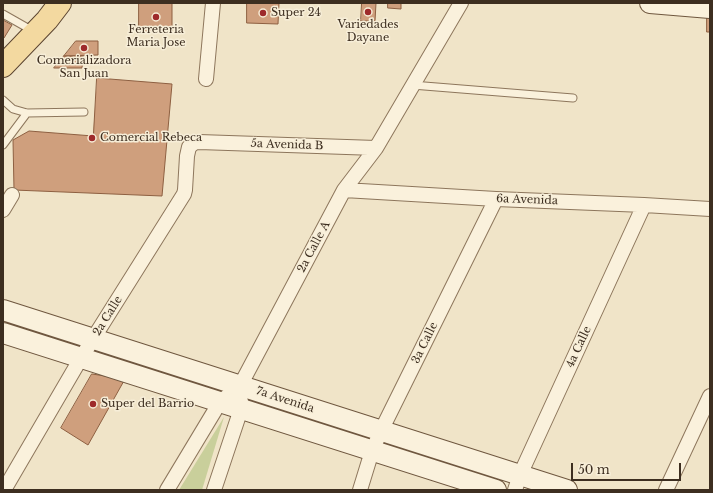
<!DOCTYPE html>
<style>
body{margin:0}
#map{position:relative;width:713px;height:493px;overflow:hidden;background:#f0e4c8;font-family:"Libre Baskerville",serif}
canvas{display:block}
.frame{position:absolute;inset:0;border:4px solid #3d2e20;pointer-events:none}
.scale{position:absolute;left:571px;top:463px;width:110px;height:18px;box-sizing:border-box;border:2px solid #3d2e20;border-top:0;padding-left:5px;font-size:12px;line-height:14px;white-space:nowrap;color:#3d2e20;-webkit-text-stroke:3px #f7eed8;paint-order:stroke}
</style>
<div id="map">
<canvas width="713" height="493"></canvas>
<div class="frame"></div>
<div class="scale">50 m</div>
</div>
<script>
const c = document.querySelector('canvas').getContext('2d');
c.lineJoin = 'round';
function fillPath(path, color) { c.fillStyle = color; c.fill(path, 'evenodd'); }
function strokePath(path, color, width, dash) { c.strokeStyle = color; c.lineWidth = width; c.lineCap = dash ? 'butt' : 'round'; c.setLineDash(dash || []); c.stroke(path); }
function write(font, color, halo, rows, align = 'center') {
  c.font = font + ' "Libre Baskerville",serif'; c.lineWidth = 3; c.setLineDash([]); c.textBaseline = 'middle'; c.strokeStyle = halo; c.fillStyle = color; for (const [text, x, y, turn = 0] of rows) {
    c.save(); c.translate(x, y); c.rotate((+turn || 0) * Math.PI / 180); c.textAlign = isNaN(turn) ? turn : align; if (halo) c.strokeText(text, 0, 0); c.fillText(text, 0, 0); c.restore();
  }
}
const green = new Path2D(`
 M 224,417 L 202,490 L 179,490 Z`);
const building = new Path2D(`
 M 139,3 L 172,3 L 172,32 L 139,31 Z
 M 247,3 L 279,3 L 278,24 L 247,23 Z
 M 362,3 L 376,3 L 375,21 L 361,21 Z
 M 388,3 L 401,3 L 401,9 L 388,8 Z
 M 707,17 L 710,17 L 710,32 L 707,32 Z
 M 3,20 L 12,25 L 4,38 L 3,38 Z
 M 76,41 L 98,41 L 98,55 L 64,56 Z
 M 64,56 L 83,56 L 82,68 L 54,68 Z
 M 97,78 L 172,84 L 162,196 L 14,190 L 13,140 L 29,131 L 93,136 Z
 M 92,374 L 125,379 L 88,445 L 61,428 Z`);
const lane = new Path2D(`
 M 3,14 L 33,31
 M 412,85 L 573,98
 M 3,100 L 13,109 L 27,113 L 84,112
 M 3,145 L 27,113`);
const street = new Path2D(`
 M 206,79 L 213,3
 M 344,190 L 496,199 L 644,205 L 710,209
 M 3,210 L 12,195
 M 4,490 L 81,358 L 184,194 L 185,190 L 187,156 L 189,147 L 194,143 L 199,142 L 376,148
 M 167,490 L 220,402 L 240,386 L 344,190 L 376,148 L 461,3
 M 214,490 L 241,409 L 241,401
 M 360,490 L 372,451 L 381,431 L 496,199
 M 515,490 L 520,475 L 644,205
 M 666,490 L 710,396`);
const secondary = new Path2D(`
 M 650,3 L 710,8
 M 3,310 L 567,490
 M 3,333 L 496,490`);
const primary = new Path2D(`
 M 3,66 L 47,20 L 60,3`);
const markers = [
 [368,12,4,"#9e2a2b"],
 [263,13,4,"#9e2a2b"],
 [156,17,4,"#9e2a2b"],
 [84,48,4,"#9e2a2b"],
 [92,138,4,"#9e2a2b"],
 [93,404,4,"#9e2a2b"]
];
const poiNames = [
 ["Super 24",271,13],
 ["Variedades",368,25,"center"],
 ["Dayane",368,38,"center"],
 ["Ferreteria",156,30,"center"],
 ["Maria Jose",156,43,"center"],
 ["Comerializadora",84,61,"center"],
 ["San Juan",84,74,"center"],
 ["Comercial Rebeca",100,138],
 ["Super del Barrio",101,404]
];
const streetNames = [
 ["5a Avenida B",287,145,2],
 ["6a Avenida",527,200,2],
 ["2a Calle A",314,247,-62],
 ["2a Calle",108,316,-58],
 ["3a Calle",425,343,-64],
 ["4a Calle",579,347,-65],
 ["7a Avenida",285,400,18]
];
fillPath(green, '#c9cf9b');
fillPath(building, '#cf9f7d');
strokePath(building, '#8d5f41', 1);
strokePath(lane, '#8d765c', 9);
strokePath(street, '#8d765c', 16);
strokePath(secondary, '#6f573f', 22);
strokePath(primary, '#5b4430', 24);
strokePath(lane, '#faf1dc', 7);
strokePath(street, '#faf1dc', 14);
strokePath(secondary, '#faf1dc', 20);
strokePath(primary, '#f3d9a0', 22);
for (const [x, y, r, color] of markers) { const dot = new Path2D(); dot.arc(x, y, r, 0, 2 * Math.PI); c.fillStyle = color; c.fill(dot); strokePath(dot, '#f7eed8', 1.5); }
write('11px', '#3d2e20', '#f7eed8', poiNames, 'left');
write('11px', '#3d2e20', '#f7eed8', streetNames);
</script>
